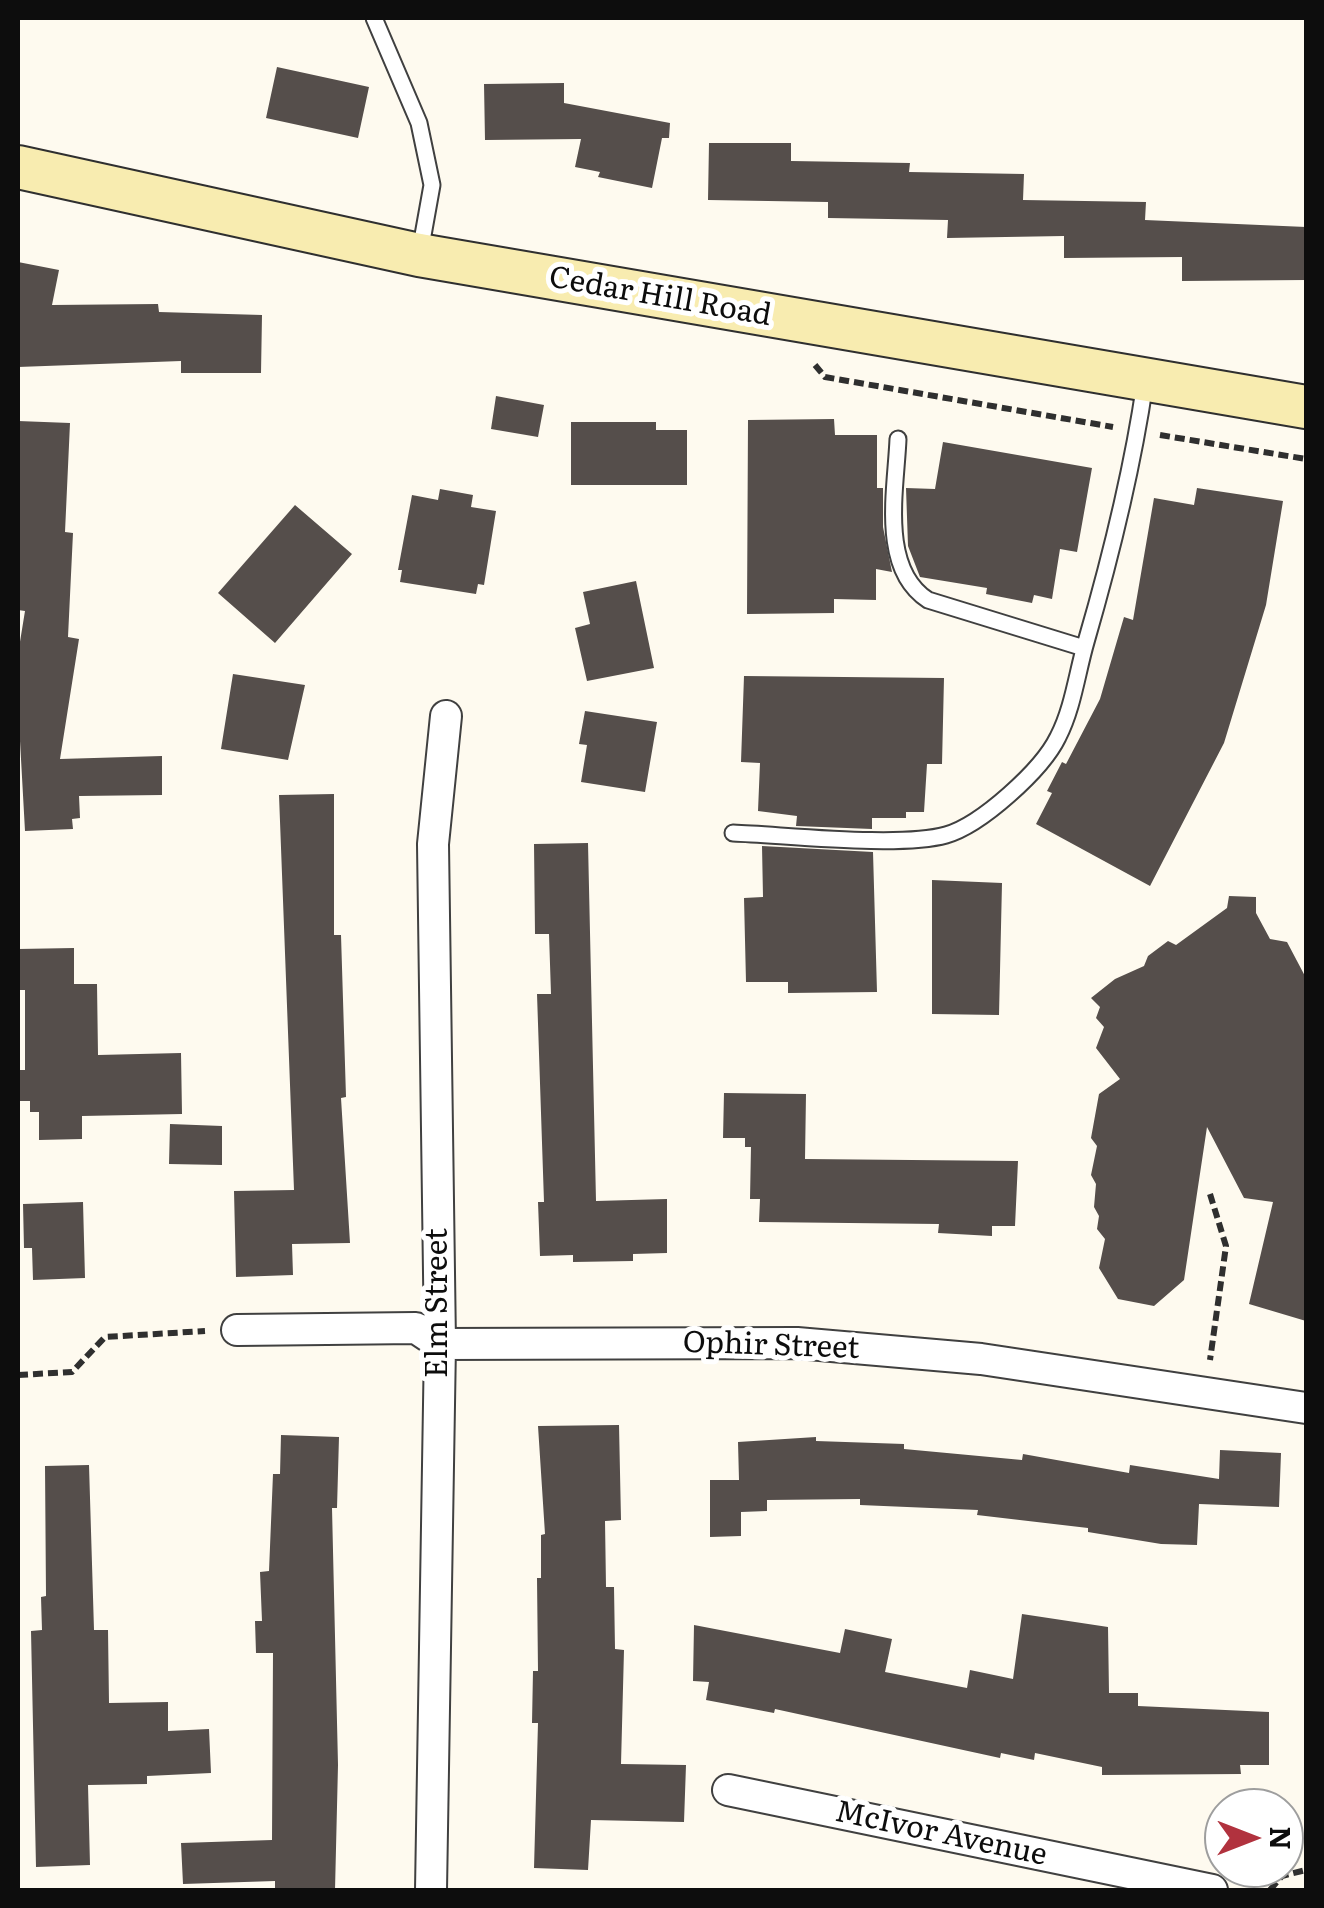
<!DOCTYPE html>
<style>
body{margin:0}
#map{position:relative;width:1324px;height:1908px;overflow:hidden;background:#fefaef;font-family:Literata,serif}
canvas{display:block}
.frame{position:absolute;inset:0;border:20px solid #0d0d0d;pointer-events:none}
.north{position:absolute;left:1204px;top:1788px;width:100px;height:100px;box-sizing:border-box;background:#fff;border:2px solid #9e9e9e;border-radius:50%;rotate:90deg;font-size:28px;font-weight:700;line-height:40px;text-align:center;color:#0d0d0d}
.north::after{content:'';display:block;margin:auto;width:35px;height:45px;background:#b1323e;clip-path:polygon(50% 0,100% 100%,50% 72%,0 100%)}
</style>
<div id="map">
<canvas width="1324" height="1908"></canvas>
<div class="frame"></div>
<div class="north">N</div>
</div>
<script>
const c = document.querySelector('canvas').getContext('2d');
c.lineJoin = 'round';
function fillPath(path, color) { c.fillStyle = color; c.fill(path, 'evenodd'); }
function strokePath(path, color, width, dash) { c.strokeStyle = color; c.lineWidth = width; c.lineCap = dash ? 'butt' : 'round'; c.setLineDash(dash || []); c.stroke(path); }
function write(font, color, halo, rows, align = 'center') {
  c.font = font + ' Literata,serif'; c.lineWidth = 10; c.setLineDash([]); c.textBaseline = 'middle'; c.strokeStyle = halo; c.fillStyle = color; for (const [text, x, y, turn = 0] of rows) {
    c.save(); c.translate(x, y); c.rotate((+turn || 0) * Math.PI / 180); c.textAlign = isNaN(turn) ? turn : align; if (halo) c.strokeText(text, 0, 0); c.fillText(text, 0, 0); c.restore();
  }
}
const building = new Path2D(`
 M 277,67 L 369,87 L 358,138 L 266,118 Z
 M 564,83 L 564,103 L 670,123 L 669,138 L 662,138 L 652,188 L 598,177 L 600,172 L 575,167 L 581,139 L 485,140 L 484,84 Z
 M 709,143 L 791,143 L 791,161 L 910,163 L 909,172 L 1024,174 L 1023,200 L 1146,202 L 1145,220 L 1306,227 L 1306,280 L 1182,281 L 1182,257 L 1064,258 L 1064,236 L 947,238 L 948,220 L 828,218 L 828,202 L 708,200 Z
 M 18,262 L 59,270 L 52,305 L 158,304 L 159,312 L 262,315 L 261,373 L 181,373 L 181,361 L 18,367 Z
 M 496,396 L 544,405 L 538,437 L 491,429 Z
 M 834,419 L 835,435 L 877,435 L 877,488 L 883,488 L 883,527 L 892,572 L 876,569 L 876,600 L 834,599 L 834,613 L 747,614 L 748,420 Z
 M 18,421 L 70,423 L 65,532 L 73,533 L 68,637 L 79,639 L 60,759 L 162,756 L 162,795 L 79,796 L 80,818 L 72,819 L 73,829 L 25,831 L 18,705 L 18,654 L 25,611 L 18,610 Z
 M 571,422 L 656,422 L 656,430 L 687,430 L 687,485 L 571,485 Z
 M 943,442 L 1092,468 L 1077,552 L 1060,549 L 1052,599 L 1034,595 L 1032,603 L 986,594 L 987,588 L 920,577 L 908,546 L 906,488 L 935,489 Z
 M 1197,488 L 1283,501 L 1266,605 L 1224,743 L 1150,886 L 1036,824 L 1052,793 L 1047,791 L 1062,762 L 1066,764 L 1100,699 L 1124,617 L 1133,620 L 1154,498 L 1194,505 Z
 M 440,489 L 473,495 L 471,507 L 496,511 L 484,585 L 478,584 L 476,594 L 400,582 L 402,570 L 398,570 L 412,495 L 438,500 Z
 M 295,505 L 352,554 L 275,643 L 218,593 Z
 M 636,581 L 654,668 L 587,681 L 575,628 L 590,624 L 583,592 Z
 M 233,674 L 305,685 L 288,760 L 221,749 Z
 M 744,676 L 944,678 L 942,764 L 927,764 L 924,812 L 906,812 L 906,818 L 872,818 L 872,829 L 796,826 L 797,816 L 758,811 L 760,763 L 741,762 Z
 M 585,711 L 657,722 L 645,792 L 581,782 L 587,745 L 579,744 Z
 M 334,794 L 334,935 L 341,935 L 346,1097 L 341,1098 L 350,1243 L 292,1244 L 293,1275 L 236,1277 L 234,1191 L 294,1190 L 279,795 Z
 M 588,843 L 596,1201 L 667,1199 L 667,1253 L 633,1254 L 633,1261 L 573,1262 L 573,1255 L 540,1256 L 538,1202 L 544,1202 L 537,994 L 551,994 L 549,934 L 535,934 L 534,844 Z
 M 762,846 L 873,852 L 877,992 L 788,993 L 788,982 L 746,982 L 744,898 L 763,897 Z
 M 932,880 L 1002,883 L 999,1015 L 932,1014 Z
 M 1229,896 L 1256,897 L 1256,913 L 1270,939 L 1287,942 L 1306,978 L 1306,1321 L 1249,1304 L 1273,1202 L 1244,1198 L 1207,1127 L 1184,1280 L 1154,1306 L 1118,1299 L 1099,1268 L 1105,1239 L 1097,1229 L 1099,1216 L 1094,1207 L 1096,1184 L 1091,1175 L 1097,1146 L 1091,1138 L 1099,1094 L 1120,1079 L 1096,1048 L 1104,1027 L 1096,1018 L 1100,1007 L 1091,998 L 1115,979 L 1144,966 L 1148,956 L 1168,941 L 1176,945 L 1227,908 Z
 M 74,948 L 74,984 L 97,984 L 98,1055 L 181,1053 L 182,1114 L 82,1116 L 82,1139 L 39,1140 L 39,1112 L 30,1112 L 30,1101 L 18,1101 L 18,1070 L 25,1070 L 25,990 L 18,990 L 18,949 Z
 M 724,1093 L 806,1094 L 805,1159 L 1018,1161 L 1015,1226 L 992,1226 L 992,1236 L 938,1233 L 939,1224 L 759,1222 L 760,1199 L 750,1199 L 751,1147 L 745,1147 L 745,1138 L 723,1138 Z
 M 170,1124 L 222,1126 L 222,1165 L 169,1164 Z
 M 83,1202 L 85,1278 L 33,1280 L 32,1248 L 24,1248 L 23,1204 Z
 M 619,1425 L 621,1520 L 605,1521 L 606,1587 L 614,1587 L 615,1649 L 624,1650 L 621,1764 L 686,1765 L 684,1822 L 591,1820 L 588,1870 L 534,1868 L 538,1723 L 532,1723 L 533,1671 L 538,1671 L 537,1578 L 541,1578 L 541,1535 L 545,1534 L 538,1426 Z
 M 281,1435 L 339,1437 L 337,1508 L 332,1508 L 338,1765 L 335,1890 L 275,1890 L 275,1881 L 183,1884 L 181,1843 L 272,1840 L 273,1653 L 256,1653 L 255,1621 L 262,1621 L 260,1572 L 269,1571 L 273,1474 L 280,1474 Z
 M 816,1437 L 816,1441 L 904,1444 L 904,1449 L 1022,1460 L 1023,1454 L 1129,1473 L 1130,1465 L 1219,1479 L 1220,1450 L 1281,1453 L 1279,1507 L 1199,1504 L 1197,1545 L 1161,1544 L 1088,1532 L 1088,1528 L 977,1515 L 978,1510 L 860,1505 L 860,1499 L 767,1500 L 767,1511 L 741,1512 L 741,1536 L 710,1537 L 710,1480 L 739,1480 L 738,1442 Z
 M 89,1465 L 94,1630 L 108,1630 L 109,1703 L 168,1702 L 168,1731 L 209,1729 L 211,1773 L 147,1776 L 147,1784 L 88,1785 L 90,1865 L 36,1867 L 31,1631 L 42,1630 L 41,1597 L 46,1596 L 45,1466 Z
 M 1022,1614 L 1108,1627 L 1109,1693 L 1138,1693 L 1138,1706 L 1269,1712 L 1269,1765 L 1240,1765 L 1241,1774 L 1102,1775 L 1102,1767 L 1035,1753 L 1034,1760 L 1001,1753 L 1000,1758 L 775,1709 L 774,1713 L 706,1700 L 709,1682 L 693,1681 L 694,1625 L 840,1653 L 845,1629 L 892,1639 L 885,1672 L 967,1688 L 970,1670 L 1013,1679 Z`);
const path = new Path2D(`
 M 815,365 L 825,377 L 1113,427
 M 1160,435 L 1306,459
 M 1210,1194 L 1226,1246 L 1210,1360
 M 18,1375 L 72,1372 L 105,1337 L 205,1331
 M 1270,1890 L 1282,1876 L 1306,1870`);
const lane = new Path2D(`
 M 374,18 L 419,123 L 432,185 L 420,252
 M 898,439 C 896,489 879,568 928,600 L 1084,648
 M 733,833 C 786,835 899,848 946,835 C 981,825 1042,770 1058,737 C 1073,708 1077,673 1086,642 C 1111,556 1132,472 1145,383`);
const street = new Path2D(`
 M 237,1330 L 416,1328 L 440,1344 L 797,1343 L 981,1359 L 1306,1408
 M 728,1790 L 1212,1890
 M 431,1890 L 440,1344 L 433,844 L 446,716`);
const secondary = new Path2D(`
 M 18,167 L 419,255 L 1306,407`);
const streetNames = [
 ["Cedar Hill Road",660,297,10],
 ["Elm Street",438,1303,-90],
 ["Ophir Street",771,1346,2],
 ["McIvor Avenue",941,1834,12]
];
fillPath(building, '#554e4b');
strokePath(lane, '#404040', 19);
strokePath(street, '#404040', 34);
strokePath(secondary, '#2f2f2f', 46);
strokePath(path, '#2f2f2f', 6, [10, 5]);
strokePath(lane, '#fff', 15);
strokePath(street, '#fff', 30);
strokePath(secondary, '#f8ecb0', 42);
write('30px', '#0d0d0d', '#fff', streetNames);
</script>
